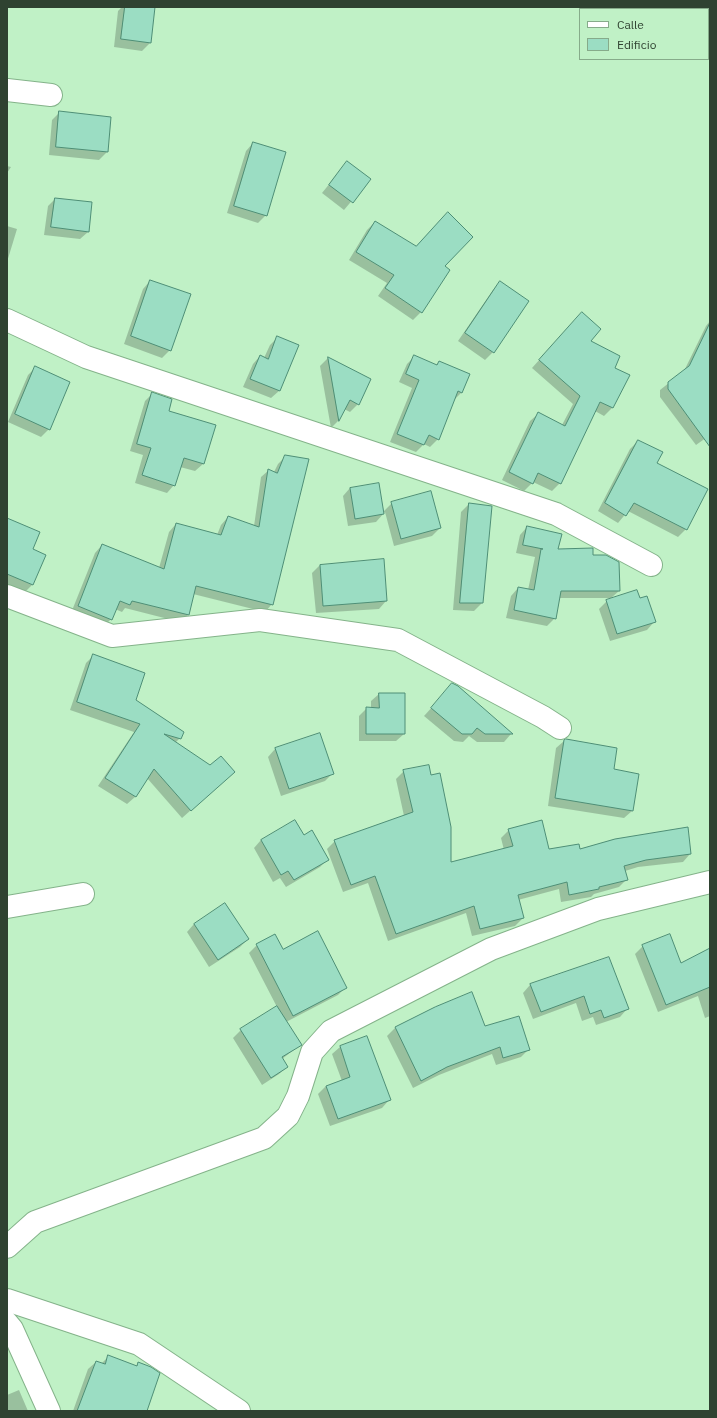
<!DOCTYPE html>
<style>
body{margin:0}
#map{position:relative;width:717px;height:1418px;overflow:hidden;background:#c0f1c6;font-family:"IBM Plex Sans",sans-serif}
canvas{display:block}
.frame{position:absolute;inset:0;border:8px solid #2f4231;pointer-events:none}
.legend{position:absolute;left:579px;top:8px;width:130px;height:52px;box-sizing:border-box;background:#c0f1c6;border:1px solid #86ab8a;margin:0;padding:5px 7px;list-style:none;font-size:12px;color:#2f4231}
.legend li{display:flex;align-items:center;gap:8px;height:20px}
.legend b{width:20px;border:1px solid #86ab8a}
</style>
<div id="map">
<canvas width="717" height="1418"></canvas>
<div class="frame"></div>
<ul class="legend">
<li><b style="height:5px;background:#fff"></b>Calle</li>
<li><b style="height:11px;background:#9bddc3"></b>Edificio</li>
</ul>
</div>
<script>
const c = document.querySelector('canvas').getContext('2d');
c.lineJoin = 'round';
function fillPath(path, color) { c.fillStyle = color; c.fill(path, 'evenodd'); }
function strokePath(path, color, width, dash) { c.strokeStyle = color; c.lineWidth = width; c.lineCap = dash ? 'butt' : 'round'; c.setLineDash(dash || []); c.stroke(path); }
const shadow = new Path2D(`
 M 122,7 L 154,7 L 150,43 L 142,51 L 114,47 L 118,11 Z
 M 60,112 L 110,118 L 107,152 L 99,160 L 49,155 L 52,120 Z
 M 253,143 L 266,215 L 258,223 L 227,213 L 246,151 Z
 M 347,162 L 370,179 L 344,210 L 322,193 Z
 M 7,166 L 11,167 L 7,173 Z
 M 55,199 L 88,232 L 80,239 L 44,235 L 48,206 Z
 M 375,222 L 443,266 L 421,312 L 413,320 L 378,296 L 387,283 L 349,260 L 367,230 Z
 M 7,226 L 17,229 L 7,262 Z
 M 150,281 L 170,350 L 162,358 L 124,344 L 143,289 Z
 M 500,282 L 493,352 L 485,360 L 458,341 L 493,290 Z
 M 574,321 L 589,341 L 614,368 L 628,375 L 612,408 L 604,416 L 595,411 L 560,483 L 552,491 L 533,482 L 524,491 L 502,480 L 530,421 L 538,414 L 562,425 L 573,404 L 532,368 Z
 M 710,321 L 710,435 L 696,445 L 660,397 L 660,390 L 684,371 L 706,326 Z
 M 277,338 L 297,346 L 279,391 L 271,398 L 243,387 L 253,364 L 260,356 L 264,358 L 270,345 Z
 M 415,356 L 435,366 L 439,362 L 469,375 L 461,393 L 453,401 L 438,439 L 430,447 L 424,444 L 416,452 L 390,442 L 412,388 L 399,382 L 407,364 Z
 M 328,358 L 370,380 L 358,404 L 350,412 L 344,409 L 338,421 L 331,428 L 320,366 Z
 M 35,368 L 49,429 L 41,437 L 8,422 L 28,375 Z
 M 153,393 L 203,464 L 195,471 L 180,467 L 174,485 L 167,493 L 135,483 L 143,455 L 130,451 L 145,401 Z
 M 638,441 L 656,463 L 686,529 L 678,537 L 628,511 L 618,523 L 598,511 L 630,449 Z
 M 286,456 L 272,604 L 265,612 L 193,594 L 188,615 L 180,622 L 125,608 L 122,612 L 115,609 L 111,619 L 104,626 L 71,613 L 95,553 L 102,545 L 159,568 L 169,532 L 176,524 L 217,535 L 221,525 L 228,517 L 254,526 L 261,477 L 269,470 L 274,472 L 278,464 Z
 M 350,488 L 383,512 L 392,503 L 440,528 L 432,536 L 394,546 L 385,512 L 376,522 L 348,526 L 343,496 Z
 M 469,504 L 482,603 L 474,611 L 453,610 L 461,512 Z
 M 7,521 L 31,550 L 45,555 L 32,585 L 24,593 L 7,585 Z
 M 527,527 L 557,550 L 592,556 L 619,591 L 611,598 L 559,598 L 555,618 L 547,626 L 506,618 L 511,596 L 518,588 L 528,590 L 535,557 L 516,553 L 520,535 Z
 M 320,565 L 386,601 L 379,609 L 316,613 L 312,573 Z
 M 639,600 L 654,622 L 647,630 L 610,641 L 599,609 L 607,601 Z
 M 94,655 L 134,700 L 180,738 L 175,743 L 211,766 L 234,772 L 182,818 L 147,778 L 135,797 L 127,804 L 98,786 L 134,732 L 70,710 L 86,663 Z
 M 453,684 L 511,734 L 504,742 L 477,742 L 469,736 L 463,742 L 454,741 L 424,716 Z
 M 379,694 L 404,734 L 396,741 L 359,741 L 359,716 L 367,708 L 371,708 L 371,701 Z
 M 564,741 L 612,770 L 632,811 L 624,818 L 548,806 L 556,748 Z
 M 275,749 L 333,773 L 325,781 L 281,796 L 268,757 Z
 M 404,771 L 450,863 L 504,850 L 501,838 L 509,830 L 548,850 L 690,854 L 683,862 L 638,867 L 625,871 L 627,879 L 619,887 L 594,894 L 591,897 L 561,902 L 559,889 L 518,900 L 523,918 L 515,926 L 472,936 L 466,913 L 388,941 L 368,883 L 343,892 L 327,849 L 335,841 L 404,816 L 396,779 Z
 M 303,836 L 328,859 L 320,867 L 286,887 L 280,878 L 273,882 L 254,848 L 261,840 Z
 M 194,924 L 248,939 L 240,947 L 209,967 L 187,932 Z
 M 257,945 L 282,950 L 346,987 L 338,995 L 286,1022 L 300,1045 L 282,1059 L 287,1067 L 279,1074 L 262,1085 L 233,1038 L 241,1030 L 277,1007 L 249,953 Z
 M 643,946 L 681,965 L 710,949 L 710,1016 L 705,1018 L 698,996 L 658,1012 L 635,954 Z
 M 609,958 L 627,1009 L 620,1017 L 596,1025 L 593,1017 L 582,1021 L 576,1003 L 533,1019 L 523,993 L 530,985 Z
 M 436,1008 L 485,1027 L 529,1049 L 521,1057 L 496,1065 L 492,1054 L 439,1075 L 413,1088 L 387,1036 L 395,1028 Z
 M 366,1038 L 389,1100 L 382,1108 L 330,1126 L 318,1094 L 326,1086 L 342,1081 L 332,1054 L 340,1047 Z
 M 109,1356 L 135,1367 L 138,1364 L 146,1411 L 73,1411 L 88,1369 L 96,1362 L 101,1364 Z
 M 19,1390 L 28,1411 L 7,1411 L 7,1395 Z`);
const building = new Path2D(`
 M 125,7 L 155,7 L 151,43 L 121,39 Z
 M 59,111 L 111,117 L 108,152 L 56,147 Z
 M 253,142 L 286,152 L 267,216 L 234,206 Z
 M 347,161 L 371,179 L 353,203 L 329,185 Z
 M 55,198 L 92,202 L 89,232 L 51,227 Z
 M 448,212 L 473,237 L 445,266 L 450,270 L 422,313 L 385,288 L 394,275 L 356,252 L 375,221 L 416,246 Z
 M 150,280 L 191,294 L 171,351 L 131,336 Z
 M 500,281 L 529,301 L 494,353 L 465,333 Z
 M 582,312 L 601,329 L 591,341 L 620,356 L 615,368 L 630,375 L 613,408 L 600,402 L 561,484 L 538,473 L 533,484 L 509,472 L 538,412 L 565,426 L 580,396 L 539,360 Z
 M 710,323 L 710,447 L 668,389 L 668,382 L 689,366 Z
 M 277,336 L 299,345 L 280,391 L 250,379 L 260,355 L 268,359 Z
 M 414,355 L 437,365 L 439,361 L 470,374 L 462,393 L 458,391 L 439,440 L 429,435 L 424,445 L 397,434 L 419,380 L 406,374 Z
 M 328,357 L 371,379 L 359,405 L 350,400 L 339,421 Z
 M 35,366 L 70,382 L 50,430 L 15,414 Z
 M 152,392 L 172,399 L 169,411 L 216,425 L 204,464 L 184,458 L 175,486 L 142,475 L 151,448 L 137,444 Z
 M 638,440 L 663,452 L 657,463 L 708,489 L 687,530 L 634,503 L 626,516 L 605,503 Z
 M 285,455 L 309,459 L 273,605 L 196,586 L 189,615 L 132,601 L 130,605 L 120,601 L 112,620 L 78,606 L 102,544 L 164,569 L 176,523 L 221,535 L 228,516 L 259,527 L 268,469 L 277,473 Z
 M 379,483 L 384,514 L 355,519 L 350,488 Z
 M 431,491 L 441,528 L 401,539 L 391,502 Z
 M 469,503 L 492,506 L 483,603 L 460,603 Z
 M 7,518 L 40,532 L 33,549 L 46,555 L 33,585 L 7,574 Z
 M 527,526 L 562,534 L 558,549 L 593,548 L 593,555 L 606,555 L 619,562 L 620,591 L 561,591 L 556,619 L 514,610 L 518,587 L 534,590 L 541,549 L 543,549 L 523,545 Z
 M 384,559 L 387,601 L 323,606 L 320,565 Z
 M 637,590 L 640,598 L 647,596 L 656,622 L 617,634 L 606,600 Z
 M 93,654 L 145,673 L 136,700 L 184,732 L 181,739 L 164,734 L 210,765 L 221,756 L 235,772 L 191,811 L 154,769 L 136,797 L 105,778 L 140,724 L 77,702 Z
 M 452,683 L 458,686 L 513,734 L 485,734 L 477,728 L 472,734 L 462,734 L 431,708 Z
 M 379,693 L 405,693 L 405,734 L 366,734 L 366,707 L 379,708 Z
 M 320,733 L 334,774 L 289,789 L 275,748 Z
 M 566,739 L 617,748 L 614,769 L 639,774 L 633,811 L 555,798 L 564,740 Z
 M 429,765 L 431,775 L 440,773 L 451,827 L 451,862 L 513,846 L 508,829 L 542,820 L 549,849 L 579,844 L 580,849 L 615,839 L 688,827 L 691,854 L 646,860 L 624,866 L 628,880 L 599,887 L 599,889 L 569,895 L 567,882 L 518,895 L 524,918 L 480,929 L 474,906 L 396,934 L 375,876 L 351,885 L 334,840 L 413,812 L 403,770 Z
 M 295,820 L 304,835 L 312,830 L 329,860 L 294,880 L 288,871 L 281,875 L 261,840 Z
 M 225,903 L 249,939 L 218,960 L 194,924 Z
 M 318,931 L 347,988 L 293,1016 L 256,944 L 275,934 L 283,949 Z
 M 670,934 L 681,963 L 710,948 L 710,987 L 666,1005 L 642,945 Z
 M 609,957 L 629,1009 L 604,1018 L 601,1010 L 590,1014 L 584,996 L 541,1012 L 530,984 Z
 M 472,992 L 485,1026 L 519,1016 L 530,1050 L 503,1058 L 500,1047 L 447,1067 L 421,1081 L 395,1027 L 435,1007 Z
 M 277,1006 L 302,1045 L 282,1057 L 288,1067 L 271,1078 L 240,1029 Z
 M 367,1036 L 391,1100 L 338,1119 L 326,1086 L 350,1077 L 340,1046 Z
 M 108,1355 L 137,1366 L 138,1362 L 151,1367 L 160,1373 L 147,1411 L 77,1411 L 96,1361 L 105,1364 Z`);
const street = new Path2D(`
 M 7,90 L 51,95
 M 7,320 L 86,357 L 556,514 L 651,565
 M 7,596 L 112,636 L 260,620 L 398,640 L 543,717 L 560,728
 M 7,907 L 83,894
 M 7,1247 L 35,1222 L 264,1138 L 288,1116 L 298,1096 L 312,1052 L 331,1031 L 491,949 L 598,909 L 710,882
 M 7,1300 L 139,1344 L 239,1411
 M 7,1323 L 12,1329 L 49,1411`);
fillPath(shadow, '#0003');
fillPath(building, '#9bddc3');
strokePath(building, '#4e8e76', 1);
strokePath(street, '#84b38a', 24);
strokePath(street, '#fff', 22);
</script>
